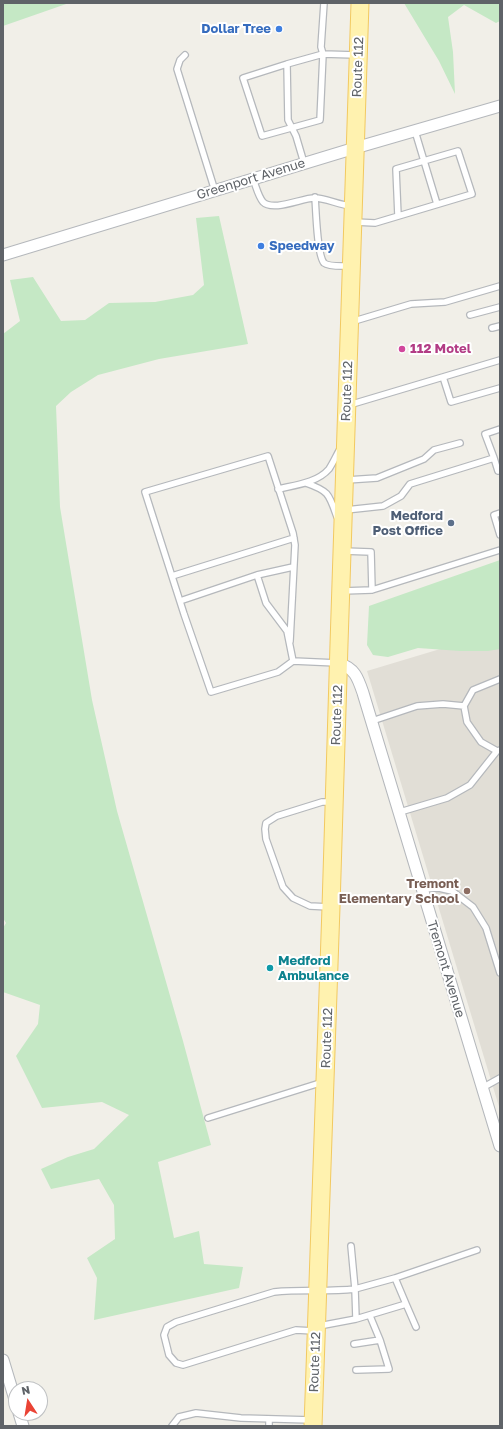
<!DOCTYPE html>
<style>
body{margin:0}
#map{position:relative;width:503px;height:1429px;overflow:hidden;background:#f1efe8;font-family:"Golos Text",sans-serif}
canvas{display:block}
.frame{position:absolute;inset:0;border:4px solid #5f6368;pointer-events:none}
.north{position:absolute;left:8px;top:1381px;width:40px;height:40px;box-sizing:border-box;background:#fff;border:1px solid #bfc1c3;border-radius:50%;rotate:348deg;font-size:11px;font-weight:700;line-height:16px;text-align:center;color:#5f6368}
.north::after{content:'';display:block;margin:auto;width:14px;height:18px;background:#ea4335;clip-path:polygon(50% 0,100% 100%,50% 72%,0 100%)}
</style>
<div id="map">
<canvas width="503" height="1429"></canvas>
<div class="frame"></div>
<div class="north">N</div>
</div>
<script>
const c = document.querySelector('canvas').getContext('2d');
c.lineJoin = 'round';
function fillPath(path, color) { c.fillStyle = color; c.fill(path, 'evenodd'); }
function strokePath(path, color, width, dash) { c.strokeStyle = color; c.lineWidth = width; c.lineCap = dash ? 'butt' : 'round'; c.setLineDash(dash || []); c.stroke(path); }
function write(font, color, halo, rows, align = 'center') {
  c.font = font + ' "Golos Text",sans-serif'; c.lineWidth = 4; c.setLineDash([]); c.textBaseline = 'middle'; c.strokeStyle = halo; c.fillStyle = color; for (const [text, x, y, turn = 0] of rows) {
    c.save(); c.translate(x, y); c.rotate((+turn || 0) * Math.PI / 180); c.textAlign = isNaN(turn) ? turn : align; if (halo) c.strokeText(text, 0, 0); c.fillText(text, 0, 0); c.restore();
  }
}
const education = new Path2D(`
 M 500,631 L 500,1110 L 367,671 Z`);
const green = new Path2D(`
 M 3,3 L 69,3 L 3,26 Z
 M 404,3 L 500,3 L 500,21 L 496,23 L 464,5 L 448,17 L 453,52 L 455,94 L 439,61 Z
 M 219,216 L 248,344 L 159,359 L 98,375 L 71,392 L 56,406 L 60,507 L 92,700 L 117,811 L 183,1041 L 211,1145 L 158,1162 L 174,1238 L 199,1231 L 204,1264 L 243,1267 L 239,1288 L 94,1320 L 97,1278 L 87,1258 L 115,1239 L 114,1205 L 99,1179 L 51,1189 L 41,1169 L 68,1157 L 94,1149 L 129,1115 L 102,1102 L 42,1108 L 16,1056 L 38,1024 L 40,1005 L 3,992 L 3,928 L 6,923 L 3,918 L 3,334 L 20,321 L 10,280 L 33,277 L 61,321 L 85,320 L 109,303 L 155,302 L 193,295 L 204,285 L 196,218 Z
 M 500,560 L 500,649 L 488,651 L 460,651 L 418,648 L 388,657 L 373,655 L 367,645 L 369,606 Z`);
const service = new Path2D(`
 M 324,3 L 321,47 L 323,54 L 356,55
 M 185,55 L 180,60 L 177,69 L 215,191
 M 287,64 L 243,78 L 262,136 L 320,120 L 323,54 L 287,64 L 288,120 L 296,136 L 304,163
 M 415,131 L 437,204
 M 253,179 C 256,186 258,196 263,202 C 273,212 302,198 314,198 C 323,197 339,205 351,206
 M 315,197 C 316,210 317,255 324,263 C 329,267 342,266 349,266
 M 355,222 L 375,223 L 472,194 L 458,151 L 396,169 L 398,216
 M 470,315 L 500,307
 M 351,322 L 411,304 L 445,302 L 500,286
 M 492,328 L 500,326
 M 443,377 L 451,402 L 500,388
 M 349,405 L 500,360
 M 494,458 L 498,471 L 500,470
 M 347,480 L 377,478 L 424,459 L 434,450 L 460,443
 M 306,483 C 329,491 329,494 337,517
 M 278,489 C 295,485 317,483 329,469 C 333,463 336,456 340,449
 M 346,510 L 383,506 L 401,496 L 410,484 L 494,458 L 485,434 L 500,429
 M 500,513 L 494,515 L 500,535
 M 343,551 L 371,552 L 372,590
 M 257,575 L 266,603 L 287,631 L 293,661
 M 172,576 L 294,538
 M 342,591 L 372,590 L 500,550
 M 180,601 L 257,575 L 293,567
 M 290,641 L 295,545 L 293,533 L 268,456 L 145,492 L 184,614 L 211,692 L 278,672 L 293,661 L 337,663
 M 372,721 L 417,706 L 443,704 L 464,706
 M 497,751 L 481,742 L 467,722 L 464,706 L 473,690 L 500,679
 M 400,812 L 447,798 L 470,785 L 497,751 L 500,750
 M 422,889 L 439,888 L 452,891 L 473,907 L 486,928 L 500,973
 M 329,907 L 310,906 L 293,898 L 283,887 L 266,839 L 265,829 L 266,823 L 277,816 L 322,802 L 333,802
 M 482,1088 L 500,1078
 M 208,1118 L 323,1082
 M 351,1246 L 355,1289 L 395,1278 L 406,1304 L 356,1319
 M 395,1278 L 477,1250
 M 406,1304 L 416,1327
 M 314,1331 L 296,1330 L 183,1365 L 176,1363 L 169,1355 L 164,1335 L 167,1327 L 176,1322 L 274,1292 C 301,1289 328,1292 355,1289 L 356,1319 L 319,1326
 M 354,1344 L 380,1340 L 370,1316
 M 356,1370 L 389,1369 L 380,1340
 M 172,1426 L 179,1417 L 196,1413 L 241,1418 L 311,1420
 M 269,1426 L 269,1419`);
const minor = new Path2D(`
 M 3,255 L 355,148 L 500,106
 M 338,663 C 355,668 358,678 363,693 L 500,1146
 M 3,1360 L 16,1403
 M 19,1413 L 23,1426`);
const primary = new Path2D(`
 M 313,1426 L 331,907 L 339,644 L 360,3`);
const markers = [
 [279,29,4,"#3f7fe0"],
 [261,246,4,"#3f7fe0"],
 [402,349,4,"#d1479c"],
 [451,523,4,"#5c6f8a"],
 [467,891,4,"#8d6e63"],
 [270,968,4,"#0f9aa8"]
];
const shopNames = [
 ["Dollar Tree",271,29],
 ["Speedway",269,246,"left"]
];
const streetNames = [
 ["Route 112",358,67,-88],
 ["Greenport Avenue",251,179,-17],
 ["Route 112",347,391,-88],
 ["Route 112",337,715,-88],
 ["Tremont Avenue",446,969,73],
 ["Route 112",327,1038,-88],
 ["Route 112",315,1362,-88]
];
const hotelNames = [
 ["112 Motel",410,349]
];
const serviceNames = [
 ["Medford",443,516],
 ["Post Office",443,531]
];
const educationNames = [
 ["Tremont",459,884],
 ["Elementary School",459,899]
];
const cultureNames = [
 ["Medford",278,961],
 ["Ambulance",278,976]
];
fillPath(education, '#e1ded6');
fillPath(green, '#c5e8c5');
strokePath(service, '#b5b8bc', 8);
strokePath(minor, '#b5b8bc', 13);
strokePath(primary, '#f2c960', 19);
strokePath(service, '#fff', 5.5);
strokePath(minor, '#fff', 11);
strokePath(primary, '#fff2af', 17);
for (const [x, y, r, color] of markers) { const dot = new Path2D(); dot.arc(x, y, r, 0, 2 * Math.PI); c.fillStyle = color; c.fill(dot); strokePath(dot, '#fff', 1.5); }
write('bold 13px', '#366cbe', '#fff', shopNames, 'right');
write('13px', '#5f6368', '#fff', streetNames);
write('bold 13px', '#b23c85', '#fff', hotelNames, 'left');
write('bold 13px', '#4e5e75', '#fff', serviceNames, 'right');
write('bold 13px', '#785e54', '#fff', educationNames, 'right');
write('bold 13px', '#0d838f', '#fff', cultureNames, 'left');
</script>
